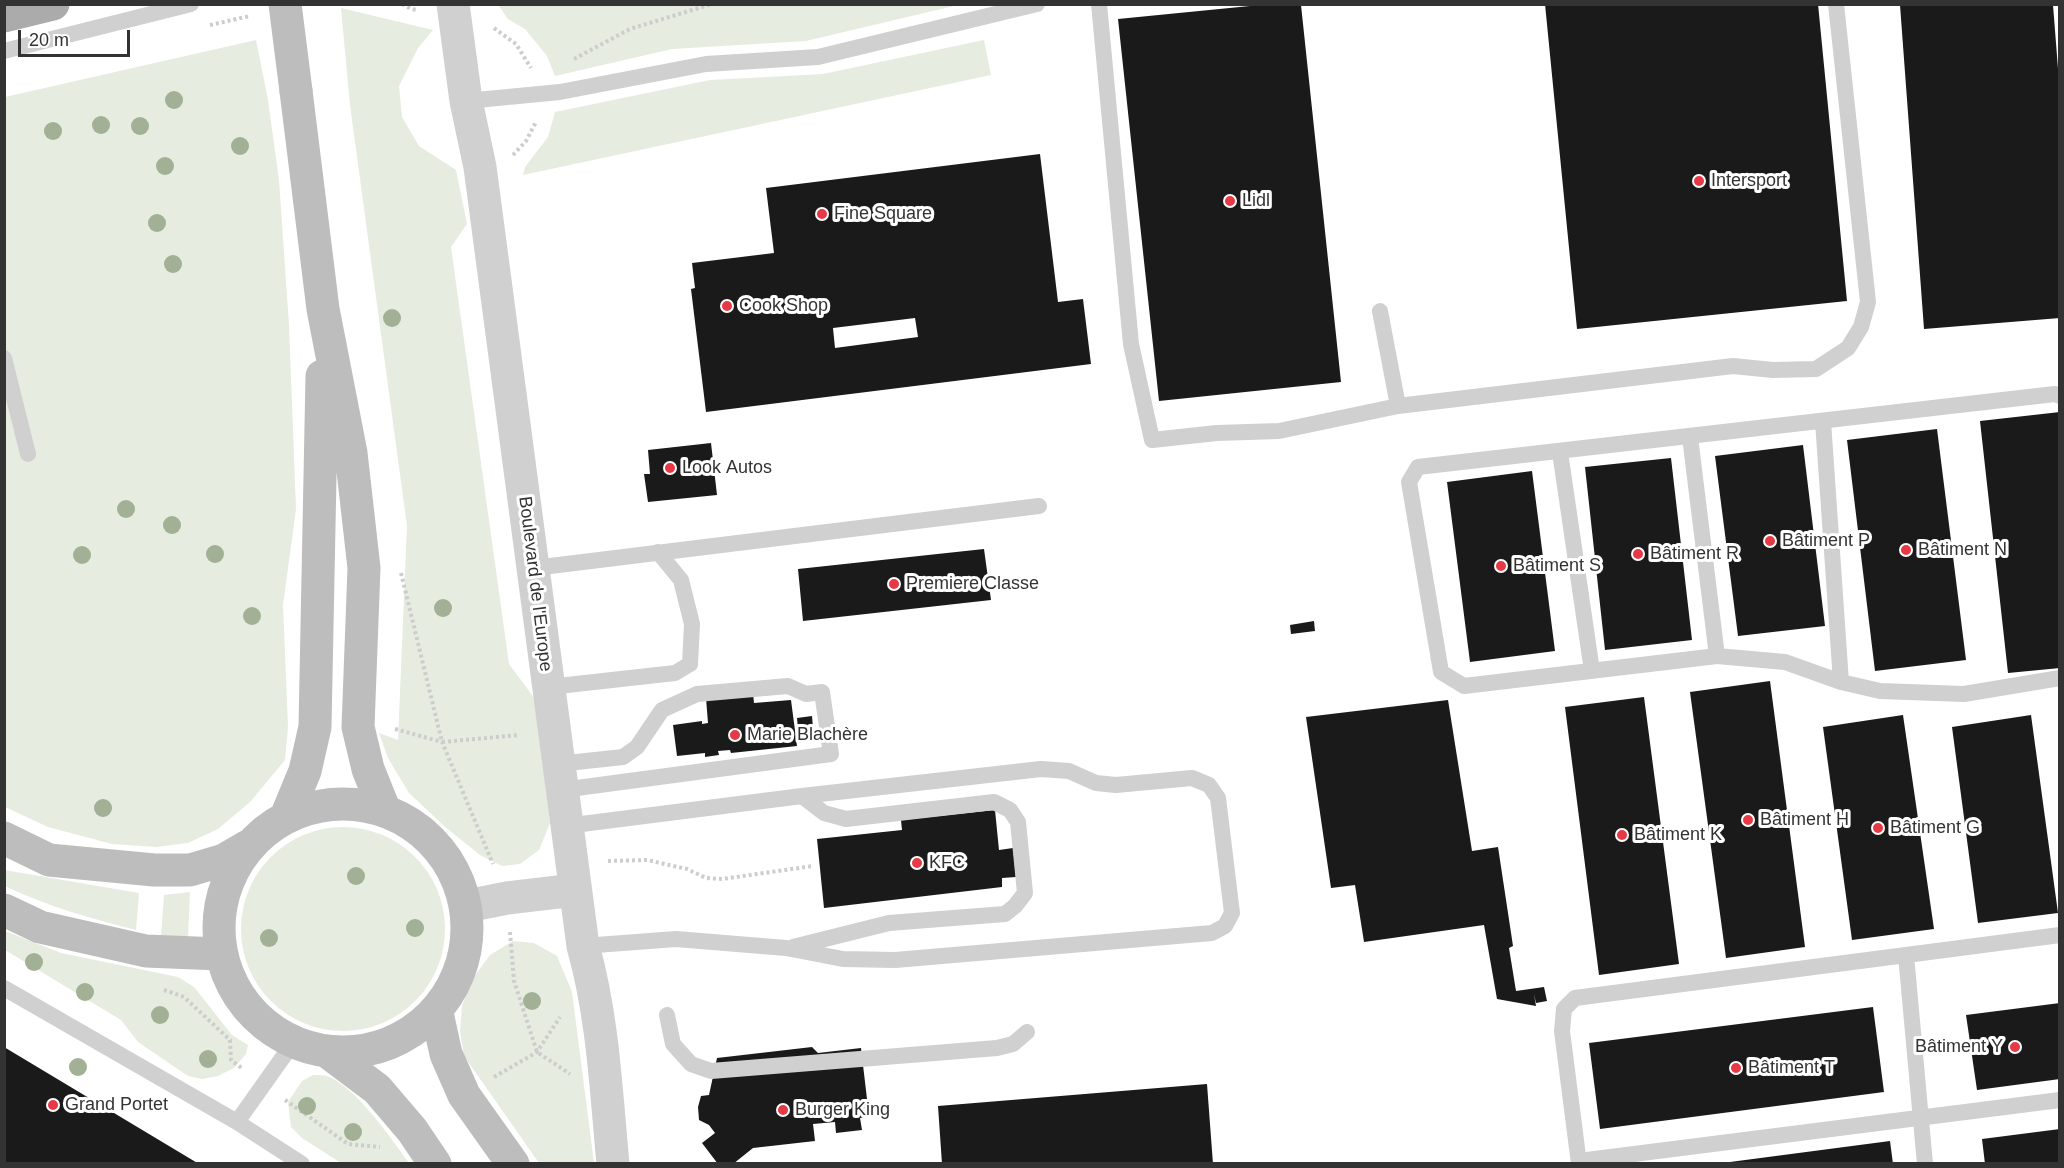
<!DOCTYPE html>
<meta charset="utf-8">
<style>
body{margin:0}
#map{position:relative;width:2064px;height:1168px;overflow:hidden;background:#fff;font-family:Arial,sans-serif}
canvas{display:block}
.frame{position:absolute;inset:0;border:6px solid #333;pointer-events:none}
.scale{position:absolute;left:18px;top:30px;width:112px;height:27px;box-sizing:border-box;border:3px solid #333;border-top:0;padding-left:8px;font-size:18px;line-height:21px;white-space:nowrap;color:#333;-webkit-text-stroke:4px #fff;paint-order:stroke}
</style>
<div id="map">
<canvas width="2064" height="1168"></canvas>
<div class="frame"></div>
<div class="scale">20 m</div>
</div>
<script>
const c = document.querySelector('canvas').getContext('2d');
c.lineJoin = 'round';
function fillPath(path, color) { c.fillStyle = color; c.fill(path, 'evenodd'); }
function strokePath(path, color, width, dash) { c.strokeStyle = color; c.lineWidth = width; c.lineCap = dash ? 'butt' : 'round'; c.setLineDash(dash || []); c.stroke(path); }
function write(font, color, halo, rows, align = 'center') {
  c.font = font + ' Arial,sans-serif'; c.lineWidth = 6; c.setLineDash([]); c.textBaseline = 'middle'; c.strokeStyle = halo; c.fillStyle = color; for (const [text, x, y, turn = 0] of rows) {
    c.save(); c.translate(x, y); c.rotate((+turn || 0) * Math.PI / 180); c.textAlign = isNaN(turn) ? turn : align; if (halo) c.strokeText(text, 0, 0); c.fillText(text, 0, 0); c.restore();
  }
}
const green = new Path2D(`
 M 498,5 L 958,5 L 806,41 L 672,49 L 555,76 L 547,56 L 525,29 L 508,19 Z
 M 341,8 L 433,30 L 418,48 L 399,86 L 402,117 L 419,146 L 456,170 L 467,224 L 451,247 L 509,664 L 535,699 L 550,823 L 539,850 L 520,864 L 502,866 L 480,855 L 444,826 L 409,793 L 388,758 L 379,733 L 398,740 L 407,526 L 350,105 Z
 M 256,40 L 268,100 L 279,180 L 289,325 L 296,509 L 283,605 L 288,727 L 285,760 L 250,802 L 218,829 L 188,843 L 156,847 L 112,844 L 48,827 L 5,807 L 5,97 Z
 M 984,40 L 991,75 L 523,175 L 525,167 L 548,137 L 555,112 L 710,80 L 823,74 Z
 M241 929a102 102 0 1 1 204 0a102 102 0 1 1-204 0Z
 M 4,870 L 139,893 L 136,930 C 89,918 49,907 5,886 Z
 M 190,892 L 188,937 L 161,936 L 164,895 Z
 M 5,931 L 61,953 L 178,977 L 194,987 L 232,1035 L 248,1045 L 246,1054 L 234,1068 L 218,1076 L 202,1079 L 188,1076 L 138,1042 L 121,1020 L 5,950 Z
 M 513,941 L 534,943 L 557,956 L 572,992 L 594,1163 L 539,1163 L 464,1056 L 460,1031 L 462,1005 L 473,978 L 490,955 Z
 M 313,1075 C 317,1075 323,1075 327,1076 C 356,1087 391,1138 409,1163 L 341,1163 L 302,1138 L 291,1127 L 288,1102 L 302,1081 Z`);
const building = new Path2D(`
 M 1545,4 L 1818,4 L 1847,301 L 1577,329 Z
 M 1260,5 L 1301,5 L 1341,382 L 1159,401 L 1118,19 Z
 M 1900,5 L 2053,5 L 2060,94 L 2060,318 L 1924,329 Z
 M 1040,154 L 1058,302 L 1083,299 L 1091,364 L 706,412 L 691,289 L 695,288 L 692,263 L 774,253 L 766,188 ZM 915,318 L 918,337 L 835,348 L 833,328 Z
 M 2060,412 L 2060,668 L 2008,673 L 1980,421 Z
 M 1937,429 L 1966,660 L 1875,671 L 1847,440 Z
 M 711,443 L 717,495 L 648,502 L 644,474 L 650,474 L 648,450 Z
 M 1803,445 L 1825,626 L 1738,636 L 1715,456 Z
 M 1671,458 L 1692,640 L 1605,650 L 1585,467 Z
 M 1532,471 L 1555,651 L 1470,662 L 1447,482 Z
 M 984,549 L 991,600 L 803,621 L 798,569 Z
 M 1314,621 L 1315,631 L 1291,634 L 1290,625 Z
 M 1770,681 L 1805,947 L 1726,958 L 1690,692 Z
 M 753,693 L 754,703 L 791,700 L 797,746 L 731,753 L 730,750 L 718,751 L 719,755 L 705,757 L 705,753 L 677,756 L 673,725 L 702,721 L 702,724 L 708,723 L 706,698 Z
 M 1644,697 L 1679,964 L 1599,975 L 1565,707 Z
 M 1448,700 L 1472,851 L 1498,847 L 1513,946 L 1509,948 L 1516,991 L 1544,987 L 1547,1001 L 1536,1003 L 1534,994 L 1536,1006 L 1497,999 L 1484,925 L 1364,942 L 1355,885 L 1331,888 L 1306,717 Z
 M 1903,715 L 1934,929 L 1852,940 L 1823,727 Z
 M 2031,715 L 2058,913 L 1978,923 L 1952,727 Z
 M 812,716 L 814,740 L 799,741 L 797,718 Z
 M 995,810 L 999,850 L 1013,848 L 1016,877 L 1002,878 L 1002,887 L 824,908 L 817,839 L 902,830 L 901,820 Z
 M 2060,1003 L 2060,1079 L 1977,1090 L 1966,1015 Z
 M 1873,1007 L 1884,1092 L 1600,1129 L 1589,1043 Z
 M 4,1047 L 199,1164 L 4,1164 Z
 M 812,1047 L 818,1053 L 861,1048 L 869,1116 L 860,1118 L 862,1130 L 836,1133 L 835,1122 L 813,1124 L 815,1141 L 753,1148 L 733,1164 L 718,1164 L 702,1143 L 715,1133 L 709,1125 L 699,1120 L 698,1107 L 701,1096 L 709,1095 L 717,1058 Z
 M 1207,1084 L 1213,1164 L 942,1164 L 938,1106 Z
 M 2060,1129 L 2060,1164 L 1985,1164 L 1982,1139 Z
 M 1890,1141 L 1893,1164 L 1730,1164 L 1730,1162 Z`);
const path = new Path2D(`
 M 402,4 L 411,9 L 418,10
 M 210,25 L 250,16
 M 494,28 L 516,44 L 531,68
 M 574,59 L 630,29 L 712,4
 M 513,155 L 526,141 L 536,122
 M 401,573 L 442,742 L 519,735
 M 395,729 L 442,742 L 493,864
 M 608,861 L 647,860 L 687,869 L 706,878 L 722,879 L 813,866
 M 510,932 L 514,981 L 537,1052 L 570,1074
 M 164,990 L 184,997 L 230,1040 L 231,1060 L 243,1069
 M 494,1077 L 537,1052 L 560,1017
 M 285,1100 L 348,1144 L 380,1147`);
const lane = new Path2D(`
 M 1099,4 L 1131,344 L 1152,440 L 1217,433 L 1279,431 L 1398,406 L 1733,366 L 1773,370 L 1816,369 L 1848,348 L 1861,327 L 1868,302 L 1836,4
 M 4,51 L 191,4
 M 466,101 L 560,92 L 706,64 L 818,57 L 1037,4
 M 1380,311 L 1398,406
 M 4,358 L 28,454
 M 2060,396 L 2055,394 L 1418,467 L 1409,482 L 1441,672 L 1464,686 L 1717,656 L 1785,662 L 1841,682 L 1880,691 L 1964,694 L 2060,678
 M 1823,421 L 1841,682
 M 1690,437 L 1717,656
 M 1560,452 L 1592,671
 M 534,568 L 1039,506
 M 549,687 L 675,673 L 690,664 L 692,624 L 681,580 L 658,552
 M 558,764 L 623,757 L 637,747 L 662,710 L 697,694 L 788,686 L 806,694 L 822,692 L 831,754 L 562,790
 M 566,826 L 802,796 L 1041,769 L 1069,771 L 1096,783 L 1116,785 L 1192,778 L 1209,785 L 1218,798 L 1232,913 L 1225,926 L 1212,933 L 895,960 L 843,959 L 786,948 L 676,939 L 583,946
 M 793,947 L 889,923 L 1005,914 L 1015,906 L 1025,893 L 1018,822 L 1010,810 L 994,802 L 846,819 L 824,813 L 802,796
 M 1906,955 L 1925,1164
 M 4,988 L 237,1122 L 302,1164
 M 667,1015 L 673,1044 L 691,1064 L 711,1071 L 997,1048 L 1013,1044 L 1027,1032
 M 237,1122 L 293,1043
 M 1579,1161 L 2060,1100
 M 1579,1164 L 1562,1031 L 1564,1009 L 1575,998 L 2060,935`);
const street = new Path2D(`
 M 453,4 L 466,101 L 480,167 L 583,946 C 603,1017 606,1090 613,1164
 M 467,906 L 507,898 L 575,890`);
const secondary = new Path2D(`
 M 296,91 L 323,309 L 351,453 L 364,568 L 358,727 L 368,769 L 384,809
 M219 928a124 124 0 1 1 248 0a124 124 0 1 1-248 0Z
 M 286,817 L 305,771 L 315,727 L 322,376
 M 4,838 L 49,860 L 154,870 L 190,870 L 224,860 L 248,846
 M 4,910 L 40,927 L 146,951 L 220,954
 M 437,1013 L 446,1054 L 464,1095 L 513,1164
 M 329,1053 L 377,1089 L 412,1130 L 435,1164`);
const primary = new Path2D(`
 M 4,16 L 53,4`);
const secondaryBridge = new Path2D(`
 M 285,4 L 296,91`);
const trees = [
 [174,100],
 [101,125],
 [140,126],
 [53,131],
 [240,146],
 [165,166],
 [157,223],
 [173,264],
 [392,318],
 [126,509],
 [172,525],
 [215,554],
 [82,555],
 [443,608],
 [252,616],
 [103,808],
 [356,876],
 [415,928],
 [269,938],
 [34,962],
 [85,992],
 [532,1001],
 [160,1015],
 [208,1059],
 [78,1067],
 [307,1106],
 [353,1132]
];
const markers = [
 [1699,181,6,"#e63946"],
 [1230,201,6,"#e63946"],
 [822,214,6,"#e63946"],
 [727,306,6,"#e63946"],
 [670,468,6,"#e63946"],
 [1770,541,6,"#e63946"],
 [1906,550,6,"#e63946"],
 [1638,554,6,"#e63946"],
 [1501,566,6,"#e63946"],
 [894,584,6,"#e63946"],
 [735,735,6,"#e63946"],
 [1748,820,6,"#e63946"],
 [1878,828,6,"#e63946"],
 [1622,835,6,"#e63946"],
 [917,863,6,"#e63946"],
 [2015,1047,6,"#e63946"],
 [1736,1068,6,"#e63946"],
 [53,1105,6,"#e63946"],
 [783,1110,6,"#e63946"]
];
const poiNames = [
 ["Intersport",1711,181],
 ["Lidl",1242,201],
 ["Fine Square",834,214],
 ["Cook Shop",739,306],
 ["Look Autos",682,468],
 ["Bâtiment P",1782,541],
 ["Bâtiment N",1918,550],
 ["Bâtiment R",1650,554],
 ["Bâtiment S",1513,566],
 ["Premiere Classe",906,584],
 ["Marie Blachère",747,735],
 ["Bâtiment H",1760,820],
 ["Bâtiment G",1890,828],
 ["Bâtiment K",1634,835],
 ["KFC",929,863],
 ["Bâtiment Y",2003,1047,"right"],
 ["Bâtiment T",1748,1068],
 ["Grand Portet",65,1105],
 ["Burger King",795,1110]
];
const streetNames = [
 ["Boulevard de l'Europe",535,584,83]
];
fillPath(green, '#e6ecdf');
fillPath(building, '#1a1a1a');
strokePath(path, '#cdcdcd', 4, [3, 3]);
strokePath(lane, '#d0d0d0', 16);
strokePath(street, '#d0d0d0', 33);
strokePath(secondary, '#bdbdbd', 33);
strokePath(primary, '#ababab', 33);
strokePath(secondaryBridge, '#bdbdbd', 33);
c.fillStyle = '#a2b095';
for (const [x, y] of trees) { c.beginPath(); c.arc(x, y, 9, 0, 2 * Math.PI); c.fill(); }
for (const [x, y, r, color] of markers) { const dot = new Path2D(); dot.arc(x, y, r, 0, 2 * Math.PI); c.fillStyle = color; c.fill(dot); strokePath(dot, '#fff', 2); }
write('18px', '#333', '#fff', poiNames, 'left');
write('18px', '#333', '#fff', streetNames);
</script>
